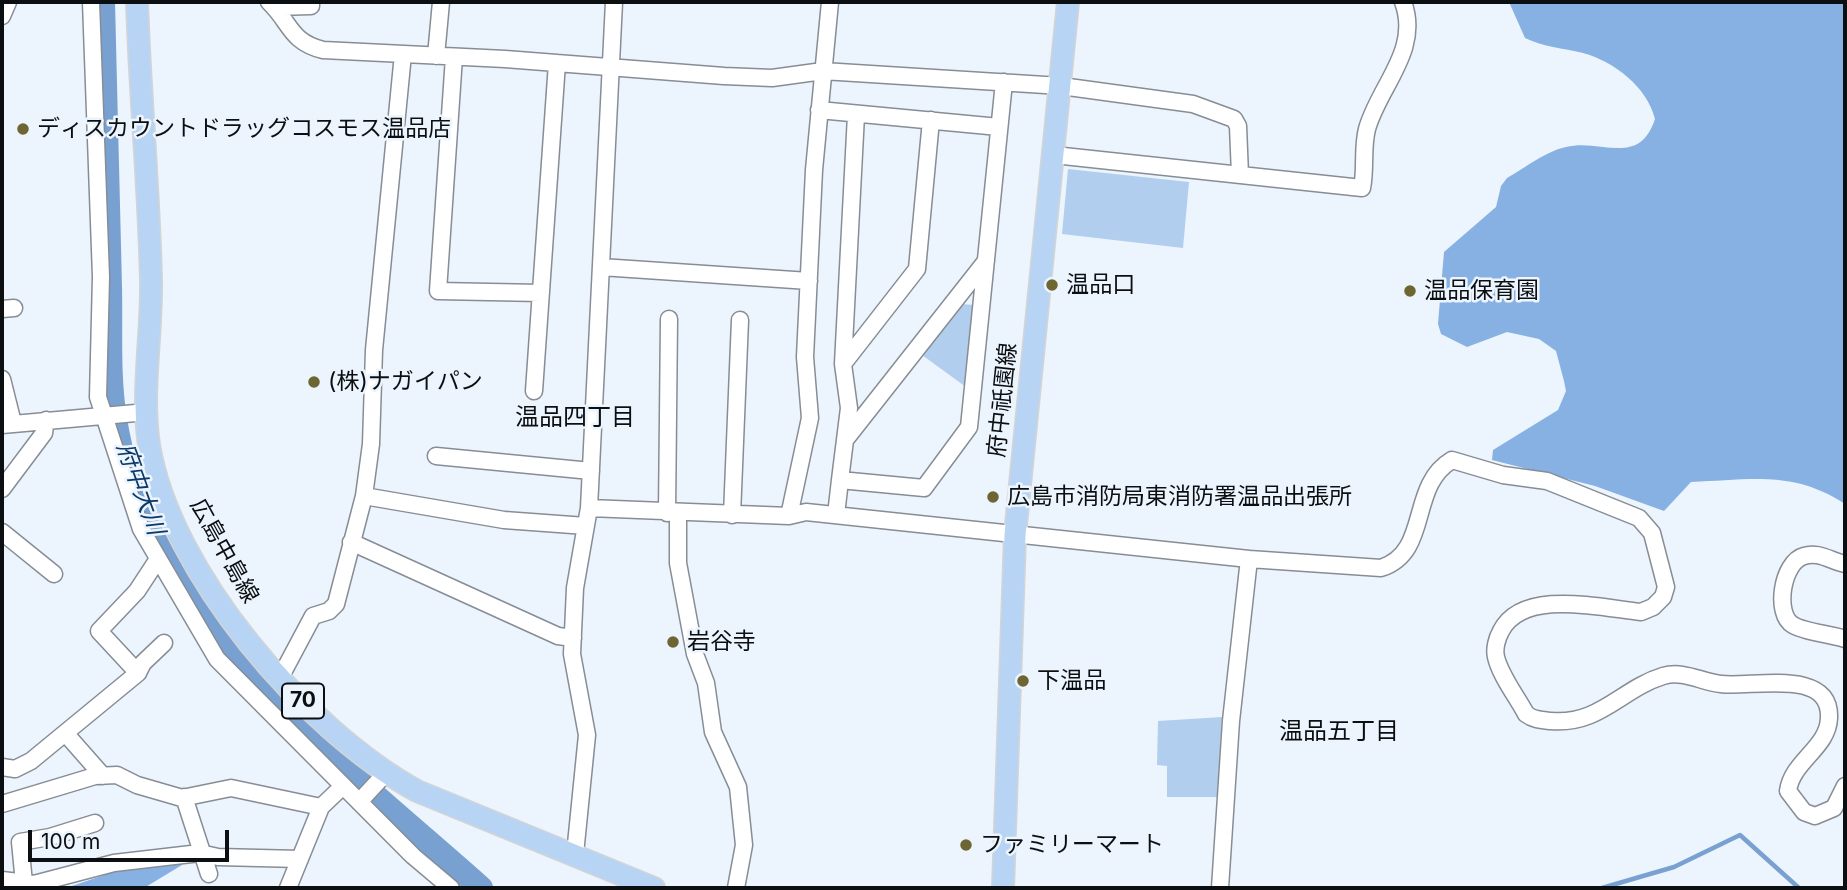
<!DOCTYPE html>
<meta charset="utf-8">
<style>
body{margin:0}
#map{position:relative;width:1847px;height:890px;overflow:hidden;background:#ecf4fd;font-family:Inter,sans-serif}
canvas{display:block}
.frame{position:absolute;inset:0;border:4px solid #0c0f11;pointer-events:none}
.scale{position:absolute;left:28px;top:830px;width:201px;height:32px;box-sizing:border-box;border:4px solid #0c0f11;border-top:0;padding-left:9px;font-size:21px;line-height:24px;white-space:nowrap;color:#0c0f11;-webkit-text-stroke:5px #ecf4fd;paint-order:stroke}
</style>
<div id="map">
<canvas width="1847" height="890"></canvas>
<div class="frame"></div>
<div class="scale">100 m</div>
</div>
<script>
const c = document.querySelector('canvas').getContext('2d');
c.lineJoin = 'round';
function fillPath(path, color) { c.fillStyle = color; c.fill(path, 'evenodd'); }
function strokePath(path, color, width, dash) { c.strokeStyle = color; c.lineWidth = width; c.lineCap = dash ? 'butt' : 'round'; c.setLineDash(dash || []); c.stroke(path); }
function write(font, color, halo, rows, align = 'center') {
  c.font = font + ' Inter,"Noto Sans JP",sans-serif'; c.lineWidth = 5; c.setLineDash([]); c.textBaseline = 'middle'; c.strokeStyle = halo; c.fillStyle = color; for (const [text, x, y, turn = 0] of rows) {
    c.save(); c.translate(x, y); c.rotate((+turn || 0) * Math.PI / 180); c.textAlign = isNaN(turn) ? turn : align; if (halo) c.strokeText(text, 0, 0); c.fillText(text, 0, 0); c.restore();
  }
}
const green = new Path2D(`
 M 1068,169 L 1189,182 L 1183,248 L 1062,234 Z
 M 959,304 L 975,305 L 966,387 L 922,355 Z
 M 1222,717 L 1217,797 L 1167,797 L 1167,766 L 1157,765 L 1158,721 Z`);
const forest = new Path2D(`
 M 1509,2 L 1845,2 L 1845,504 C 1793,470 1750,480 1691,482 L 1664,511 L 1595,486 L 1492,460 L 1493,450 L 1558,410 L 1566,391 L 1564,381 L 1556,351 L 1539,339 L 1507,332 L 1467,347 L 1441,334 L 1438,324 L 1444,252 L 1496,207 L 1501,186 L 1507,178 C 1525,168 1546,151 1566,147 C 1601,138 1639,168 1655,119 C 1647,87 1615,62 1583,53 C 1562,48 1544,47 1525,38 Z
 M 180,861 L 182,865 L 144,888 L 66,888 L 122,869 Z`);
const stream = new Path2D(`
 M 1602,888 L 1674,867 L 1740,835 L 1799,888`);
const river = new Path2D(`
 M 103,2 C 105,97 108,192 110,287 C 111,331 108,376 115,419 C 147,623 338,760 481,888`);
const minor = new Path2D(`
 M 91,2 L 101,277 L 98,397 L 141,529 L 217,659 L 413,856 L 451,888
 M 269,2 C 291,23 290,42 323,50 L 505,59 L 724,76 L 772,78 L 823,71 L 1061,86 L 1193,104 L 1234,119 L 1238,126 L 1240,175
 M 275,7 L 311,6 L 311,2
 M 2,16 L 8,2
 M 436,56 L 441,2
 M 454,57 L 438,291 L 541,293
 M 819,110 L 999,127
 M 1054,155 L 1362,188 C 1366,169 1362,148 1367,129 C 1379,86 1421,50 1403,2
 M 601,267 L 809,281
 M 2,309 L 14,308
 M 843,364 L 917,269 L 931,120
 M 2,379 L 13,423
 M 534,391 L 557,63
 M 2,425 L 147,412
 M 845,440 L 986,261
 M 436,456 L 591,471
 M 840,480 L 849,408 L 843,364 L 856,115
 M 2,489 L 44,433 L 46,420
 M 364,496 L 504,520 L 586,526
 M 589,508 L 789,516 L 806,512 L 1249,559 L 1381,568 C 1431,552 1408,486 1452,460 L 1503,475 L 1547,481 L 1639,518 L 1652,533 L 1666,587 L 1663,597 L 1653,607 L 1641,612 C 1601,608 1523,588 1501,631 C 1497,638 1494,649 1496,657 C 1500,675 1517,697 1526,714 C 1534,720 1541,720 1551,721 C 1600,725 1621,689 1663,676 C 1684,670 1701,682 1721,684 C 1752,688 1831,667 1829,718 C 1828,748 1792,761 1788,791 L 1804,812 L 1815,816 L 1834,808 L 1845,786
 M 667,513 L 669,319
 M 678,514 L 678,563 L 695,654 L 706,683 L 713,732 L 738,787 L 744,845 L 736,888
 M 732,515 L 740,320
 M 836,515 L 840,480 L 924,488 L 969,427 L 1004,82
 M 789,516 L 810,418 L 805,357 L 814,170 L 830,2
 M 2,532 L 54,574
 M 351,542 L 558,636 L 573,638
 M 1845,564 C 1831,561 1818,551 1804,556 C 1782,562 1774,614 1793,625 C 1804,632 1831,634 1845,639
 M 138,673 L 143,663 L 164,643
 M 280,678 L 313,616 L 329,611 L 336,604 L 364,496 L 371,444 L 374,350 L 403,54
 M 66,734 L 103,776
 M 2,767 L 15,769 L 31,761 L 138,673 L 99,631 L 137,591 L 158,559
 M 184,797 L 209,874
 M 359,802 L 385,774
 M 2,804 L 95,776 L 117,775 L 137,785 L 182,798 L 231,788 L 321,807
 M 575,854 L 587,735 L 572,654 L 575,588 L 589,508 L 614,2
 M 2,880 L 34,884 L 114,863 L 200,853 L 218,857 L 300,859
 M 24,883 L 20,842 L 50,837 L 95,823
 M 288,888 L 321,807 L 343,786
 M 1220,888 L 1231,721 L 1249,559`);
const major = new Path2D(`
 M 137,2 C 140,95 149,188 151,281 C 152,335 141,392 149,445 C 170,573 306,730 417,791 L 654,888
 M 1003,888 L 1015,535 L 1068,2`);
const markers = [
 [23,129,7,"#6d6632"],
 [1052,285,7,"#6d6632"],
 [1410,291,7,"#6d6632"],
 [314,382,7,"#6d6632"],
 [993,497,7,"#6d6632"],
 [673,642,7,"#6d6632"],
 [1023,681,7,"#6d6632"],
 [966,845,7,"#6d6632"]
];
const shields = [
 [303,701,42]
];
const shieldNames = [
 ["70",303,701]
];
const poiNames = [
 ["ディスカウントドラッグコスモス温品店",37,129],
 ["温品口",1066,285],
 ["温品保育園",1424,291],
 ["(株)ナガイパン",328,382],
 ["広島市消防局東消防署温品出張所",1007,497],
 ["岩谷寺",687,642],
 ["下温品",1037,681],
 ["ファミリーマート",980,845]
];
const streetNames = [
 ["府中祇園線",1003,400,-84],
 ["広島中島線",224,551,61]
];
const neighbourhoodNames = [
 ["温品四丁目",575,418],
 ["温品五丁目",1339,732]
];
const waterNames = [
 ["府中大川",140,489,70]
];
fillPath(green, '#b2ceee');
fillPath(forest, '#87b1e2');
strokePath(stream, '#78a1d2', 4.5);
strokePath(river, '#78a1d2', 24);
strokePath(minor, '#878d95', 19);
strokePath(major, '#d3d4d4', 24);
strokePath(minor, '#fff', 16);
strokePath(major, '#b8d4f4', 21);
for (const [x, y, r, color] of markers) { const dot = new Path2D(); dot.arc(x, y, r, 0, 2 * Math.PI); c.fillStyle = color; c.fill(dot); strokePath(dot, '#ecf4fd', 2.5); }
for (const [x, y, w] of shields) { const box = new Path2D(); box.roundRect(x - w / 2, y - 17.5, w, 35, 5); c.fillStyle = '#ecf4fd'; c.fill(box); strokePath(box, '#0c0f11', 2); }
write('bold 21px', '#0c0f11', null, shieldNames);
write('23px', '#0c0f11', '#ecf4fd', poiNames, 'left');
write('23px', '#0c0f11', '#ecf4fd', streetNames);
write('24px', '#0c0f11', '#ecf4fd', neighbourhoodNames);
write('italic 24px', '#0c3966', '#ecf4fd', waterNames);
</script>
